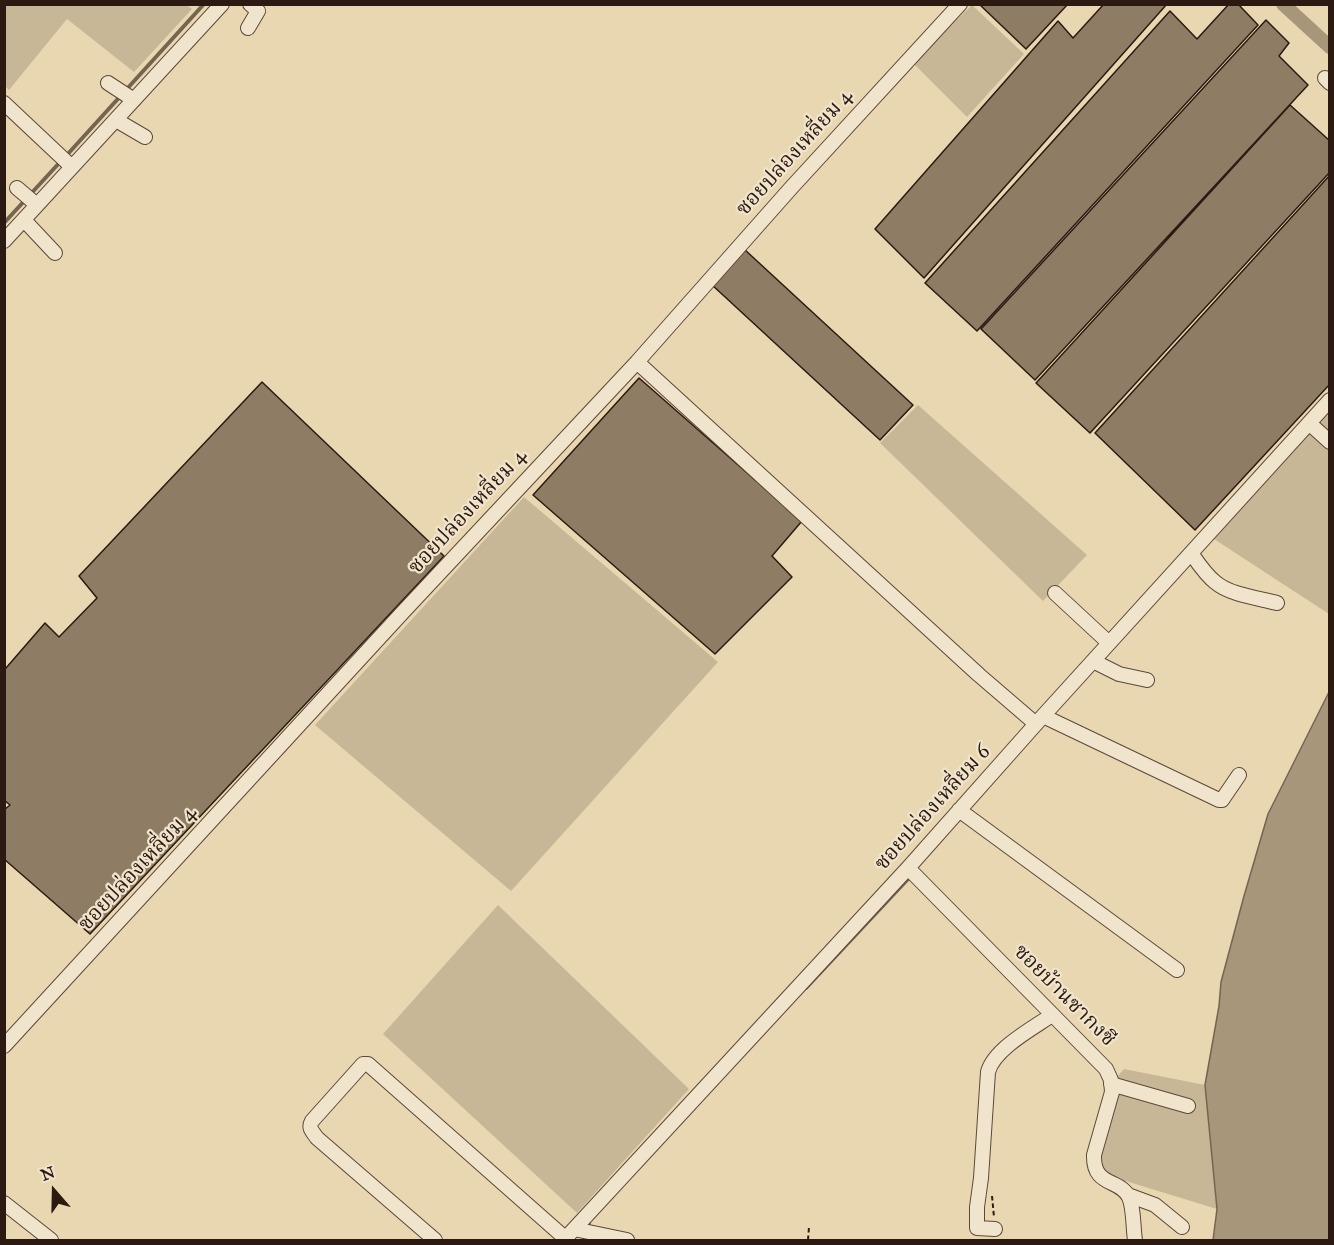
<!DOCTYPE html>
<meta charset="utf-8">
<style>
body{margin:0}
#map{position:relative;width:1334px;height:1245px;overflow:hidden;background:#e8d7b1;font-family:"IM FELL Great Primer",serif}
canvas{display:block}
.frame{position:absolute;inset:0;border:6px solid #2c1911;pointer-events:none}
.north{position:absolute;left:24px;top:1161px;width:60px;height:60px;-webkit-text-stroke:4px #f0e5cc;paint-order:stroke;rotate:340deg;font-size:16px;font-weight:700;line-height:24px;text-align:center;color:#2c1911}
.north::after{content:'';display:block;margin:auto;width:21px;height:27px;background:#2c1911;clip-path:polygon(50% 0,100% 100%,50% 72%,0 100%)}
</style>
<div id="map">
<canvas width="1334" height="1245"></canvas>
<div class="frame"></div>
<div class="north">N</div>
</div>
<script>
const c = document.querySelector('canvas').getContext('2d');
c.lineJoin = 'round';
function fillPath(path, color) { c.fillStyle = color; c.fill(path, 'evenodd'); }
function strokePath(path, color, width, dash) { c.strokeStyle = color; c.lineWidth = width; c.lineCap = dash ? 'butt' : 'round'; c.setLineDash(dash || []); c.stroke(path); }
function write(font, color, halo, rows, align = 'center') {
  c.font = font + ' "IM FELL Great Primer","Noto Serif Thai",serif'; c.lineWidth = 4.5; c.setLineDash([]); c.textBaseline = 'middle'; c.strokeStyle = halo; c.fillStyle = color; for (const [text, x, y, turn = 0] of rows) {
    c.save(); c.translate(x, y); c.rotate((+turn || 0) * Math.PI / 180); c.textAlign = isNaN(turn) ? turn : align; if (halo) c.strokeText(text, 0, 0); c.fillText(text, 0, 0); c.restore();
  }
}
const green = new Path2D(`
 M 186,5 L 192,9 L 134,72 L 67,19 L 9,90 L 5,86 L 5,5 Z
 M 972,5 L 1024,54 L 967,117 L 913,63 Z
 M 918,405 L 1087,555 L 1043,601 L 880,443 Z
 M 1329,410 L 1329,614 L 1214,539 Z
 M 524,497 L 718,662 L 511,891 L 315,725 Z
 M 498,905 L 689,1089 L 577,1213 L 383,1034 Z
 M 1124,1069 L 1205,1085 L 1217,1209 L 1106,1175 L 1098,1167 L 1116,1078 Z`);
const water = new Path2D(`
 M 1329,692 L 1329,1240 L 1213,1240 L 1217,1209 L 1205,1085 L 1219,1006 L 1221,982 L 1244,896 L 1268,814 Z`);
const stream = new Path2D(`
 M 66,156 L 204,4
 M 4,223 L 61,161
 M 806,988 L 908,879
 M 588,1240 L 589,1221 L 590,1219`);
const canal = new Path2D(`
 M 1283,4 L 1330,47`);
const building = new Path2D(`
 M 979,4 L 1068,4 L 1026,49 Z
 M 1104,4 L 1167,4 L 924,278 L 875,229 L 1058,21 L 1073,38 Z
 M 1229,4 L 1238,4 L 1258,25 L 977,331 L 925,283 L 1170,11 L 1197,39 Z
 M 1266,20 L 1289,43 L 1279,56 L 1308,85 L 1035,380 L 981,329 Z
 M 1290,105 L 1330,141 L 1330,172 L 1090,433 L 1036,383 Z
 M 1330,175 L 1330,384 L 1195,530 L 1095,433 Z
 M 744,249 L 913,405 L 880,440 L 711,284 Z
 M 639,378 L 802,521 L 772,556 L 792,577 L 715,654 L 533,495 Z
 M 262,382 L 444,556 L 90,934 L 4,859 L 4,810 L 10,805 L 4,800 L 4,667 L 6,668 L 45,623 L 59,637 L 97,598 L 79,576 Z`);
const path = new Path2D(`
 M 992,1196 L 994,1217
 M 808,1240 L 809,1227`);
const minor = new Path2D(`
 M 248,28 L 258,11 L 250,4
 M 1325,78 L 1330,83
 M 108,83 L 134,100
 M 4,103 L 72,167
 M 116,120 L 145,137
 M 17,188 L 37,205
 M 24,220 L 55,253
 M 4,241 L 222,4
 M 637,362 L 979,675 L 1036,724
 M 1309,423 L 1330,442
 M 1191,553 C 1198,563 1205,574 1215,582 C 1230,595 1258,598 1277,603
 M 1055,593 L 1109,643
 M 1093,661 L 1119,674 L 1147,680
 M 1043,716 L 1219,800 L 1222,800 L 1239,775
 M 959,810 L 1177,970
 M 908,868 L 1106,1069 L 1111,1080 L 1112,1092 L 1094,1155 C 1093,1187 1119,1178 1129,1197 C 1134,1208 1133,1228 1135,1240
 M 4,1046 L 403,612 L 637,362 L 791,188 L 960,4
 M 1111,1084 L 1188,1106
 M 1128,1195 L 1155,1205 L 1182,1227
 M 4,1203 L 51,1240
 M 574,1229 L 627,1240
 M 995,1229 L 977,1228 L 977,1207 L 981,1178 L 988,1072 C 994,1049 1033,1028 1052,1015
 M 435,1240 L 317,1138 C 312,1131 308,1128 312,1121 L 363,1064 L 368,1064 L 565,1238
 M 564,1240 L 908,868 L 1043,716 L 1330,400`);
const streetNames = [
 ["ซอยปล่องเหลี่ยม 4",795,153,-48],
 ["ซอยปล่องเหลี่ยม 4",468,512,-47],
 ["ซอยปล่องเหลี่ยม 6",933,808,-48],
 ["ซอยปล่องเหลี่ยม 4",138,869,-47],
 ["ซอยบ้านซากงซี",1064,996,45]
];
fillPath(green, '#c8b796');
fillPath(water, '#a8967b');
strokePath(water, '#766451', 1.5);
strokePath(stream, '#766451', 4);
strokePath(canal, '#a8967b', 14);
fillPath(building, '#8e7c64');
strokePath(building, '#2c1911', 1.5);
strokePath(minor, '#5b4839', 16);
strokePath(path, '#2c1911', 2, [4.5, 3]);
strokePath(minor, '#f0e5cc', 14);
write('21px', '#2c1911', '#f0e5cc', streetNames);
</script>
